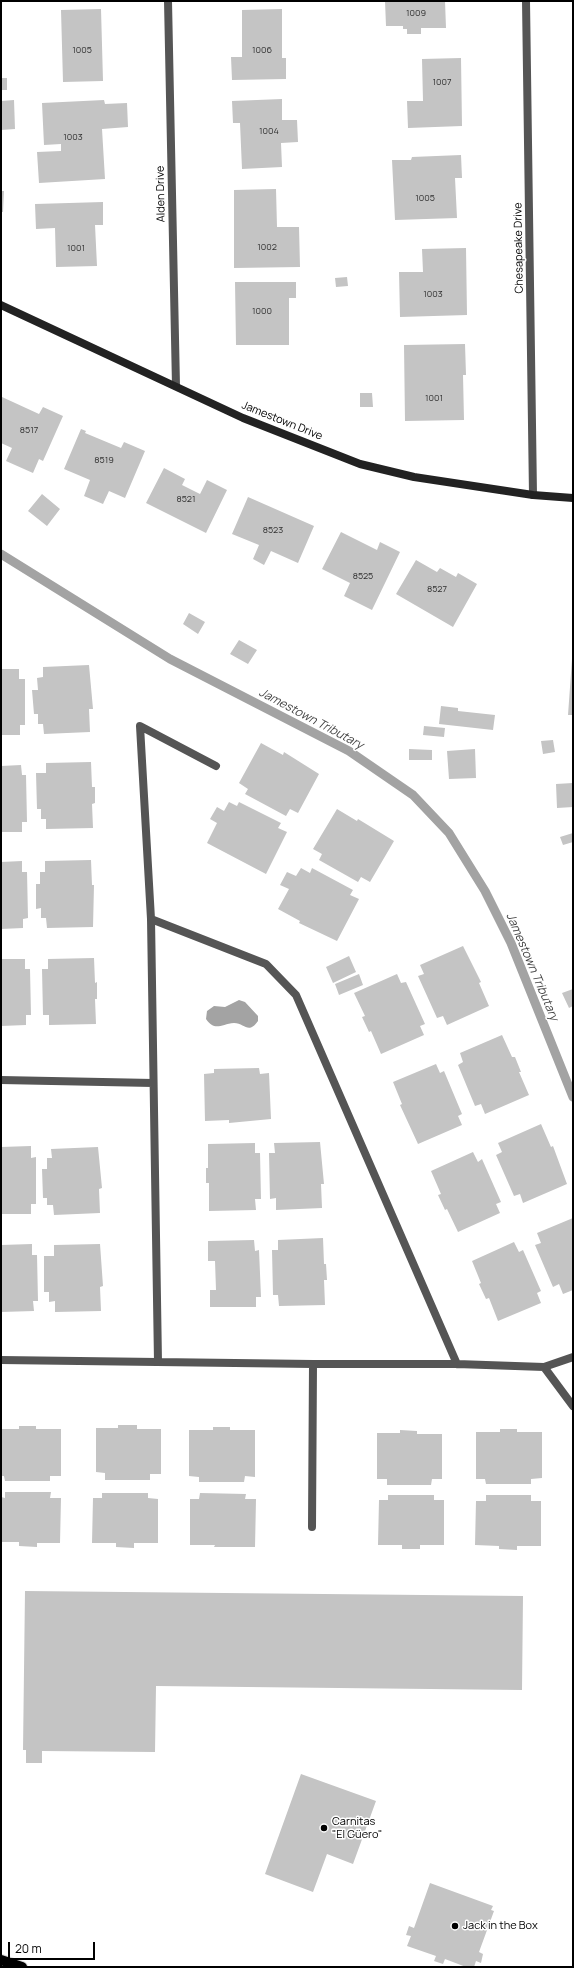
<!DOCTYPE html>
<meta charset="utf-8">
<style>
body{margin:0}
#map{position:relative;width:574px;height:1968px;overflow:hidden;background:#fff;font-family:Manrope,sans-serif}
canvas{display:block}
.frame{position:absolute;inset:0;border:2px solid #000;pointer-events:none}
.scale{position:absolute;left:8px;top:1942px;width:87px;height:18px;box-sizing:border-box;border:2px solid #000;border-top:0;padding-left:5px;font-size:12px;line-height:14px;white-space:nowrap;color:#000;-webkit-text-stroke:3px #fff;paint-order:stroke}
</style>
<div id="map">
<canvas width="574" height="1968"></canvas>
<div class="frame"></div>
<div class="scale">20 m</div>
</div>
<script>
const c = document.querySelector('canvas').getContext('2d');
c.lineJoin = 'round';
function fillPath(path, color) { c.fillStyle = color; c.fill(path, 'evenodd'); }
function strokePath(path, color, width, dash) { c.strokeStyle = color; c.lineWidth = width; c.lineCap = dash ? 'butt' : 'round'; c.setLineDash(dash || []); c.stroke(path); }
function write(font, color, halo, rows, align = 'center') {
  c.font = font + ' Manrope,sans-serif'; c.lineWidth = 3; c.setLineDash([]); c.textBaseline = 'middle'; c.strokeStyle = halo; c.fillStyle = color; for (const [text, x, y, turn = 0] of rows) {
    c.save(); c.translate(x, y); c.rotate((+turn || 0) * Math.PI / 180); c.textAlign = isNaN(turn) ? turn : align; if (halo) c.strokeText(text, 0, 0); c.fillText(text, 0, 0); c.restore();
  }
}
const water = new Path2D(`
 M 239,1000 L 245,1002 L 258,1016 L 258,1021 C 248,1035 245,1023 234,1023 C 221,1024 215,1032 206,1019 L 207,1011 L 214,1006 L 225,1007 Z`);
const stream = new Path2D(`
 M 1,554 L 170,659 L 349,751 L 413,795 L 449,833 L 485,891 L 511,943 L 573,1097`);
const building = new Path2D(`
 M 385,1 L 445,1 L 446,28 L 421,28 L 421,34 L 407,34 L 407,29 L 403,29 L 403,26 L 386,26 Z
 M 101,9 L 103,81 L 63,82 L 61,10 Z
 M 282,9 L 282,58 L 286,58 L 286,79 L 232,80 L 231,57 L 242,57 L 242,10 Z
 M 461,58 L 462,126 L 408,128 L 407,101 L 423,101 L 422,59 Z
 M 1,78 L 7,78 L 7,90 L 1,90 Z
 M 282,99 L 282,120 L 297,120 L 298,142 L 281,143 L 282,167 L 242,169 L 240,123 L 233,123 L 232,101 Z
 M 14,100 L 15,129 L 1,130 L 1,101 Z
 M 104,100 L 105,104 L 127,103 L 128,127 L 102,129 L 105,179 L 39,183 L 37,152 L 61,151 L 61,144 L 44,145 L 42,103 Z
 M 461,155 L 462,178 L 455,178 L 457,218 L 395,220 L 392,160 L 411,160 L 412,157 Z
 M 276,189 L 277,227 L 299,227 L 300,267 L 234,268 L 234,190 Z
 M 1,191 L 4,191 L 3,212 L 1,212 Z
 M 103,202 L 103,225 L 95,225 L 97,266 L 56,267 L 55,228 L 36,229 L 35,204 Z
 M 466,248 L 467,315 L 400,317 L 399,272 L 423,272 L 422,249 Z
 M 347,277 L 348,286 L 336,287 L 335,278 Z
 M 235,282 L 296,282 L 296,298 L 289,298 L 289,345 L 236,345 Z
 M 465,344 L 466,375 L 463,375 L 464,420 L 405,421 L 404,345 Z
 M 360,393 L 372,393 L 373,407 L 360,407 Z
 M 2,397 L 39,414 L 43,407 L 63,416 L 43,461 L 39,459 L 33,473 L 6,461 L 12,448 L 1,443 Z
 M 81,429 L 86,431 L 85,433 L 121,448 L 124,442 L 145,451 L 125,498 L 109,491 L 103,504 L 84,496 L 90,480 L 64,469 Z
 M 164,468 L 185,479 L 182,485 L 200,494 L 207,480 L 227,490 L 206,533 L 146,503 Z
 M 42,494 L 60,509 L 47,526 L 28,511 Z
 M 248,497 L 314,526 L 298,563 L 271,551 L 264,565 L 253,559 L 259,545 L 232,534 Z
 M 341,532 L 377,550 L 380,542 L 400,552 L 372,610 L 344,596 L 350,583 L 322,569 Z
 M 416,560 L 437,572 L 440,568 L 456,577 L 458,573 L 477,584 L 453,627 L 396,594 Z
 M 189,613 L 205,622 L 198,634 L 183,624 Z
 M 239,640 L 257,650 L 248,664 L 230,654 Z
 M 572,659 L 573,659 L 573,715 L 568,715 Z
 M 89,665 L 93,709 L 89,709 L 90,732 L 44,734 L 43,724 L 38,724 L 38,714 L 34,714 L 32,690 L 38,690 L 37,678 L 43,677 L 43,667 Z
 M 1,669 L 19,669 L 19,679 L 25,679 L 25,725 L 20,725 L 20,735 L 1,735 Z
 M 441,706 L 458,708 L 458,711 L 495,715 L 493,730 L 439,724 Z
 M 424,726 L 445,728 L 444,737 L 423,735 Z
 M 553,740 L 555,752 L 543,754 L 541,741 Z
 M 261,743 L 283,755 L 284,752 L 319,774 L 298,813 L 290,809 L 286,816 L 245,794 L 248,789 L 239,783 Z
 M 409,749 L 432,750 L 432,760 L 409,760 Z
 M 475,749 L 476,778 L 449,779 L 447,751 Z
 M 91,762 L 92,787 L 95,787 L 95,803 L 92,804 L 93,828 L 46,829 L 46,819 L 41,819 L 41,809 L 37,809 L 36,773 L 46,773 L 46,763 Z
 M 21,765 L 22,775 L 26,775 L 27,822 L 22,822 L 22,832 L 1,832 L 1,766 Z
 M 573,783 L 573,807 L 557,808 L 556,784 Z
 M 229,802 L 237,806 L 239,802 L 281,823 L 278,828 L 287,832 L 266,874 L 207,843 L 217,823 L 210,819 L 217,807 L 224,811 Z
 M 337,809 L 357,821 L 358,819 L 394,841 L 370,882 L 361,877 L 358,882 L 319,860 L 322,854 L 313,849 Z
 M 573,833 L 573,842 L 563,845 L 560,837 Z
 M 91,860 L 92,885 L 94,885 L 93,927 L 47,928 L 46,918 L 41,918 L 41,908 L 36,909 L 36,884 L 40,884 L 40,872 L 45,872 L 45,861 Z
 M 22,861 L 22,872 L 27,872 L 28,918 L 23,919 L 23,928 L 1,929 L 1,862 Z
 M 301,868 L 310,873 L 312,868 L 353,890 L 350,895 L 359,899 L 337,941 L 299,923 L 300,921 L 278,909 L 289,889 L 280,885 L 287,872 L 296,876 Z
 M 463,946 L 481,982 L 479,983 L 489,1006 L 447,1025 L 443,1016 L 437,1018 L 418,976 L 424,974 L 420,965 Z
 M 349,956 L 356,972 L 333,983 L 326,967 Z
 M 94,958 L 95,983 L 97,982 L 97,999 L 95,999 L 96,1024 L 49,1025 L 49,1015 L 43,1015 L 42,969 L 48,969 L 48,959 Z
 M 1,959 L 25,959 L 25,969 L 30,969 L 31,1015 L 26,1015 L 26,1025 L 1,1026 Z
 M 359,974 L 363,985 L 339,995 L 335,984 Z
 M 397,974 L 401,983 L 406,982 L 425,1024 L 420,1026 L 424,1035 L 381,1054 L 371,1031 L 369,1032 L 362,1017 L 365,1016 L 354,993 Z
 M 573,989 L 573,1006 L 569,1008 L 562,993 Z
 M 502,1035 L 512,1057 L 515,1057 L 521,1072 L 519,1072 L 529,1095 L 485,1114 L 481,1104 L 475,1106 L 458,1065 L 463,1062 L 460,1053 Z
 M 436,1064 L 440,1073 L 444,1071 L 462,1114 L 458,1116 L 462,1125 L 418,1144 L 400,1105 L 402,1104 L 393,1082 Z
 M 259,1068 L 260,1074 L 269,1073 L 271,1119 L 229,1123 L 229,1120 L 205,1121 L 204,1074 L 214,1073 L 214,1069 Z
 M 541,1124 L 551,1147 L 553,1146 L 567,1184 L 523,1203 L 520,1194 L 514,1196 L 496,1155 L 502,1152 L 498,1143 Z
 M 320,1142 L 324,1184 L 321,1184 L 322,1208 L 276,1210 L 276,1198 L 270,1199 L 269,1153 L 275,1153 L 274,1143 Z
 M 255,1143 L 255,1153 L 260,1153 L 261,1199 L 255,1199 L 256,1210 L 209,1211 L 209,1183 L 206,1183 L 206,1168 L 208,1168 L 208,1144 Z
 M 31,1146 L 31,1158 L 36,1157 L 36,1204 L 31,1204 L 31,1214 L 1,1214 L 1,1147 Z
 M 98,1147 L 102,1188 L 99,1189 L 100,1213 L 54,1215 L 53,1205 L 47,1205 L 47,1198 L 43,1198 L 42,1169 L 47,1169 L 47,1158 L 52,1158 L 51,1149 Z
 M 473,1152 L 478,1162 L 482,1159 L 501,1202 L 496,1204 L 500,1213 L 458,1232 L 447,1209 L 445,1210 L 438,1195 L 441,1194 L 431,1171 Z
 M 573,1218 L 573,1290 L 563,1294 L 559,1284 L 553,1287 L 535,1245 L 541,1243 L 537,1233 Z
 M 323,1238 L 324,1264 L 326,1264 L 327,1280 L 324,1280 L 325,1305 L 279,1306 L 278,1295 L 273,1295 L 272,1250 L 278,1250 L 278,1240 Z
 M 254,1240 L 255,1251 L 259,1250 L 261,1297 L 256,1297 L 256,1307 L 210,1307 L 210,1290 L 216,1290 L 215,1261 L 208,1261 L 208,1241 Z
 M 514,1242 L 519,1252 L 523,1250 L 541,1291 L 537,1293 L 541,1303 L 498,1321 L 489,1298 L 486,1299 L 479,1284 L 481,1283 L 472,1261 Z
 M 32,1244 L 32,1255 L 37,1255 L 38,1301 L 33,1301 L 34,1311 L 1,1312 L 1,1245 Z
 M 100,1244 L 103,1286 L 100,1287 L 101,1311 L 55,1312 L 55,1301 L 49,1302 L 49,1292 L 44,1292 L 44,1256 L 54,1256 L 54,1245 Z
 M 118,1425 L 137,1425 L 137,1429 L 161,1429 L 161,1474 L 150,1474 L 150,1480 L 105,1480 L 105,1473 L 96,1472 L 96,1428 L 118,1428 Z
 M 19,1426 L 36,1426 L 36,1429 L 61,1429 L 61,1476 L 50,1476 L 50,1481 L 5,1481 L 4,1476 L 1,1476 L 1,1429 L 19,1429 Z
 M 213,1427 L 230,1427 L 230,1430 L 255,1430 L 255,1477 L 245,1476 L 244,1482 L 199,1482 L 199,1477 L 189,1476 L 189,1430 L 213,1430 Z
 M 500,1429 L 517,1429 L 517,1432 L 542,1432 L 542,1478 L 531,1479 L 531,1484 L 486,1484 L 485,1479 L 476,1479 L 476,1432 L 500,1432 Z
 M 400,1430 L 417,1431 L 417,1434 L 442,1434 L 442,1479 L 432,1479 L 431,1485 L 387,1485 L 387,1479 L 377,1479 L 377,1433 L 400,1433 Z
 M 5,1492 L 51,1492 L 50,1498 L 61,1498 L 60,1543 L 37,1543 L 37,1547 L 19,1546 L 19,1542 L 1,1542 L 1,1497 L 5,1498 Z
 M 102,1493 L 148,1493 L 148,1498 L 158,1499 L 158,1543 L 134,1543 L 134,1548 L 116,1547 L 116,1543 L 92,1543 L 93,1498 L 102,1498 Z
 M 200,1493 L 246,1494 L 245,1499 L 256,1499 L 255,1547 L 214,1547 L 215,1545 L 190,1545 L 190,1499 L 199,1499 Z
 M 388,1495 L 434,1495 L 434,1500 L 444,1500 L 444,1545 L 420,1545 L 420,1549 L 402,1549 L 402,1545 L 378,1545 L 379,1500 L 388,1500 Z
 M 486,1495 L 531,1495 L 531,1501 L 541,1501 L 541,1546 L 517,1546 L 517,1550 L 499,1549 L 499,1546 L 475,1545 L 476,1501 L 486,1501 Z
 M 25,1591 L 523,1596 L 522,1690 L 156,1686 L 155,1752 L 42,1751 L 42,1763 L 26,1763 L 26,1750 L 23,1750 Z
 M 301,1774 L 376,1801 L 353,1864 L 327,1854 L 313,1892 L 265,1874 Z
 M 430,1883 L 493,1906 L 491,1910 L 494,1911 L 479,1952 L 483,1954 L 481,1963 L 476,1961 L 474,1967 L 466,1967 L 445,1959 L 443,1964 L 434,1961 L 436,1956 L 407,1946 L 411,1936 L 406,1935 L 409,1926 L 414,1928 Z`);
const lane = new Path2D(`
 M 151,919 L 140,726 L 216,766
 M 1,1080 L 153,1083
 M 1,1360 L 313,1364 L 457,1364 L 544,1367 L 573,1357
 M 158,1362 L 151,919 L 266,964 L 296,995 L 457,1364
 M 544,1367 L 573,1406
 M 312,1527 L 313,1364`);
const street = new Path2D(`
 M 168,1 L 176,386
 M 526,1 L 533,495`);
const secondary = new Path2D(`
 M 1,305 L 243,418 L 360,464 L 414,477 L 533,495 L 573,498`);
const primary = new Path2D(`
 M 1,1960 L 22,1967`);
const markers = [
 [324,1828,4,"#000"],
 [455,1926,4,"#000"]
];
const numberNames = [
 ["1009",416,13],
 ["1005",82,50],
 ["1006",262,50],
 ["1007",442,82],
 ["1004",269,131],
 ["1003",73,137],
 ["1005",425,198],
 ["1002",267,247],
 ["1001",76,248],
 ["1003",433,294],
 ["1000",262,311],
 ["1001",434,398],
 ["8517",29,430],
 ["8519",104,460],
 ["8521",186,499],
 ["8523",273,530],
 ["8525",363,576],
 ["8527",437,589]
];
const streetNames = [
 ["Alden Drive",161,194,-91],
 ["Chesapeake Drive",519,248,-91],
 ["Jamestown Drive",282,421,22]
];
const poiNames = [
 ["Carnitas",332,1822],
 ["\"El Güero\"",332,1835],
 ["Jack in the Box",463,1926]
];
const waterNames = [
 ["Jamestown Tributary",311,719,28],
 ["Jamestown Tributary",532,967,67]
];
fillPath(water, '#a3a3a3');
strokePath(stream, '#a3a3a3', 9);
fillPath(building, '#c4c4c4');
strokePath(primary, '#dbdbdb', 12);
strokePath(lane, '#555', 8);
strokePath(street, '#555', 8);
strokePath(secondary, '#222', 8);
strokePath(primary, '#000', 10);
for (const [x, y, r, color] of markers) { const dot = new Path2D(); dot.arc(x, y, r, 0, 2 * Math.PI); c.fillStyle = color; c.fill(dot); strokePath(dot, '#fff', 1.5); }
write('9px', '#313131', null, numberNames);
write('11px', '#000', '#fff', streetNames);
write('11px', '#000', '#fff', poiNames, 'left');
write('italic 12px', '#444', '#fff', waterNames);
</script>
